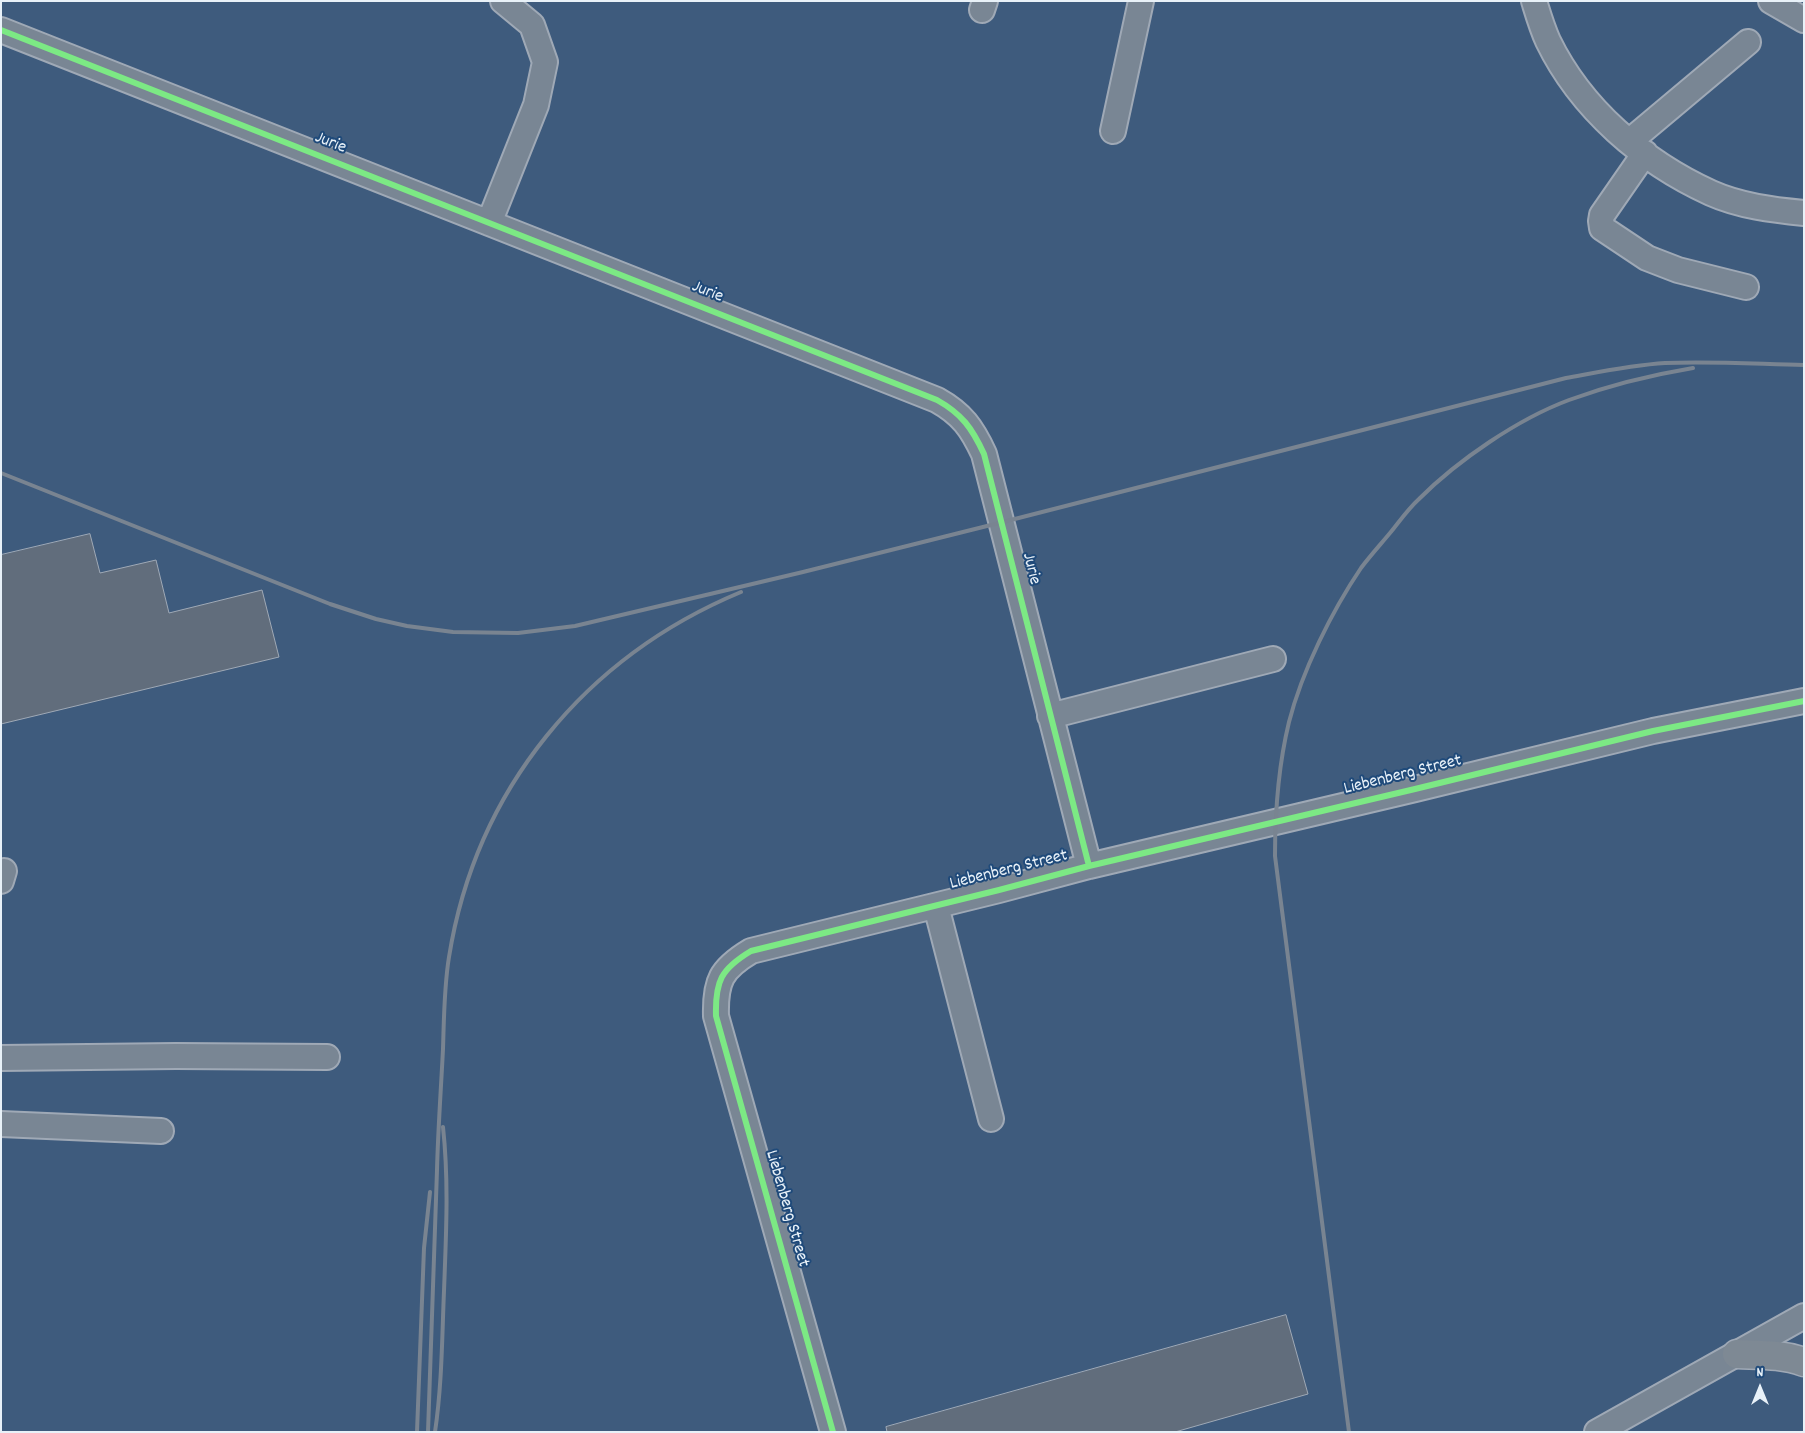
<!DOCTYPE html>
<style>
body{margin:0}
#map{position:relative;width:1805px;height:1433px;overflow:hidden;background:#3f536b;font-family:Dekko,sans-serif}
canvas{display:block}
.frame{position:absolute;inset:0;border:2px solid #e8f1f8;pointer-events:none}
.north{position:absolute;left:1735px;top:1363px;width:50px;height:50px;-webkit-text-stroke:4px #1f4a7a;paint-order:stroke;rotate:0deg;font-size:14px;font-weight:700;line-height:20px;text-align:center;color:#e8f1f8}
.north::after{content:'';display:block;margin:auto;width:18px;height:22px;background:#e8f1f8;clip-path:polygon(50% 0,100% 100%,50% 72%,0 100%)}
</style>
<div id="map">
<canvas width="1805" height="1433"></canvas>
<div class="frame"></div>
<div class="north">N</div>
</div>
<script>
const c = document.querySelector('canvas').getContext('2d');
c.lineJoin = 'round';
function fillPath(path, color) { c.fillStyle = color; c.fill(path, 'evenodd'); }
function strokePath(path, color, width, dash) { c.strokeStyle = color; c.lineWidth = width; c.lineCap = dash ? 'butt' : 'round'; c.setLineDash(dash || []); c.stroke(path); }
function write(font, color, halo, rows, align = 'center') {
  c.font = font + ' Dekko,sans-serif'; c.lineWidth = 4; c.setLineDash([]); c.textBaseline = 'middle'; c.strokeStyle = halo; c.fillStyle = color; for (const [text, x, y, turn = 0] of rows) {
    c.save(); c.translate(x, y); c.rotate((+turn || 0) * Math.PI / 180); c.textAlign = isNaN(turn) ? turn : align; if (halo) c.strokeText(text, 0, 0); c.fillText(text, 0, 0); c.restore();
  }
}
const built = new Path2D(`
 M 1,1 L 1804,1 L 1804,1432 L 1,1432 Z`);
const building = new Path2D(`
 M 90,534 L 100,573 L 156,560 L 169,613 L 262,590 L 279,657 L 1,724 L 1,555 Z
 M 1286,1315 L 1308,1394 L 1175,1432 L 887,1432 L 886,1427 Z`);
const minor = new Path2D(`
 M 1534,1 C 1538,14 1542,28 1548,41 C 1581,109 1643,162 1711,193 C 1740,206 1773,210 1804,213
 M 1771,1 L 1804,20
 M 982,10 L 985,1
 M 1,30 L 937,400 C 962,414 972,428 984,454 L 1089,866
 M 1113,131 L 1141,1
 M 1630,141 L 1748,42
 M 1645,153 L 1602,215 L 1601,221 L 1602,228 L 1647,258 L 1678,270 L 1746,287
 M 489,223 L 536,105 L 545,62 L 532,25 L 503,1
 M 1050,716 L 1273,659
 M 1,881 L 4,871
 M 936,906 L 991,1119
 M 1,1058 L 176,1056 L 327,1057
 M 1,1124 L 161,1131
 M 833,1432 L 716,1016 C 715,981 721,969 751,951 L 999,890 L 1089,866 L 1415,789 L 1653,731 L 1804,701
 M 1597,1432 L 1804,1316`);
const major = new Path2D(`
 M 1737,1354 C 1760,1355 1782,1354 1804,1362`);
const rail = new Path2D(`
 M 1,473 L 330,604 L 376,619 L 407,626 L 453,632 L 518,633 L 575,626 L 803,572 L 1003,522 L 1566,378 C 1599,372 1632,365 1665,363 C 1711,361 1757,364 1804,365
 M 417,1432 L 424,1248 L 430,1192
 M 428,1432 C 431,1345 434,1257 437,1170 C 438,1130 441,1089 443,1049 C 444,1019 444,987 449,957 C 476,789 585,657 741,592
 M 435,1432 C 442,1385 442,1338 444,1291 C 446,1236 449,1182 443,1127
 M 1349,1432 L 1275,856 C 1275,814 1279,763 1289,722 C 1302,671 1332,611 1361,568 C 1370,556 1380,545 1390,533 C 1399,522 1408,509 1419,499 C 1458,460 1518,419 1569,400 C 1610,385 1651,375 1693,368`);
const cycleway = new Path2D(`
 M 1,30 L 937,400 C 962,414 972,428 984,454 L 1089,866
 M 833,1432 L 716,1016 C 715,981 721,969 751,951 L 999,890 L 1089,866 L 1415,789 L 1653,731 L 1804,701`);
const streetNames = [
 ["Jurie",330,144,22],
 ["Jurie",707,293,22],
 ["Jurie",1030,569,76],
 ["Liebenberg Street",1403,776,-14],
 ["Liebenberg Street",1009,871,-14],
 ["Liebenberg Street",786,1209,74]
];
fillPath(built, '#3e5b7d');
fillPath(building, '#616d7c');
strokePath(building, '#9fa9b6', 1);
strokePath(minor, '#9fa9b6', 28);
strokePath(major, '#9fa9b6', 31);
strokePath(minor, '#798694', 24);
strokePath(major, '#7e8994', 28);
strokePath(rail, '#798491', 4);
strokePath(cycleway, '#7ce984', 6);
write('18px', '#e8f1f8', '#1f4a7a', streetNames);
</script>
